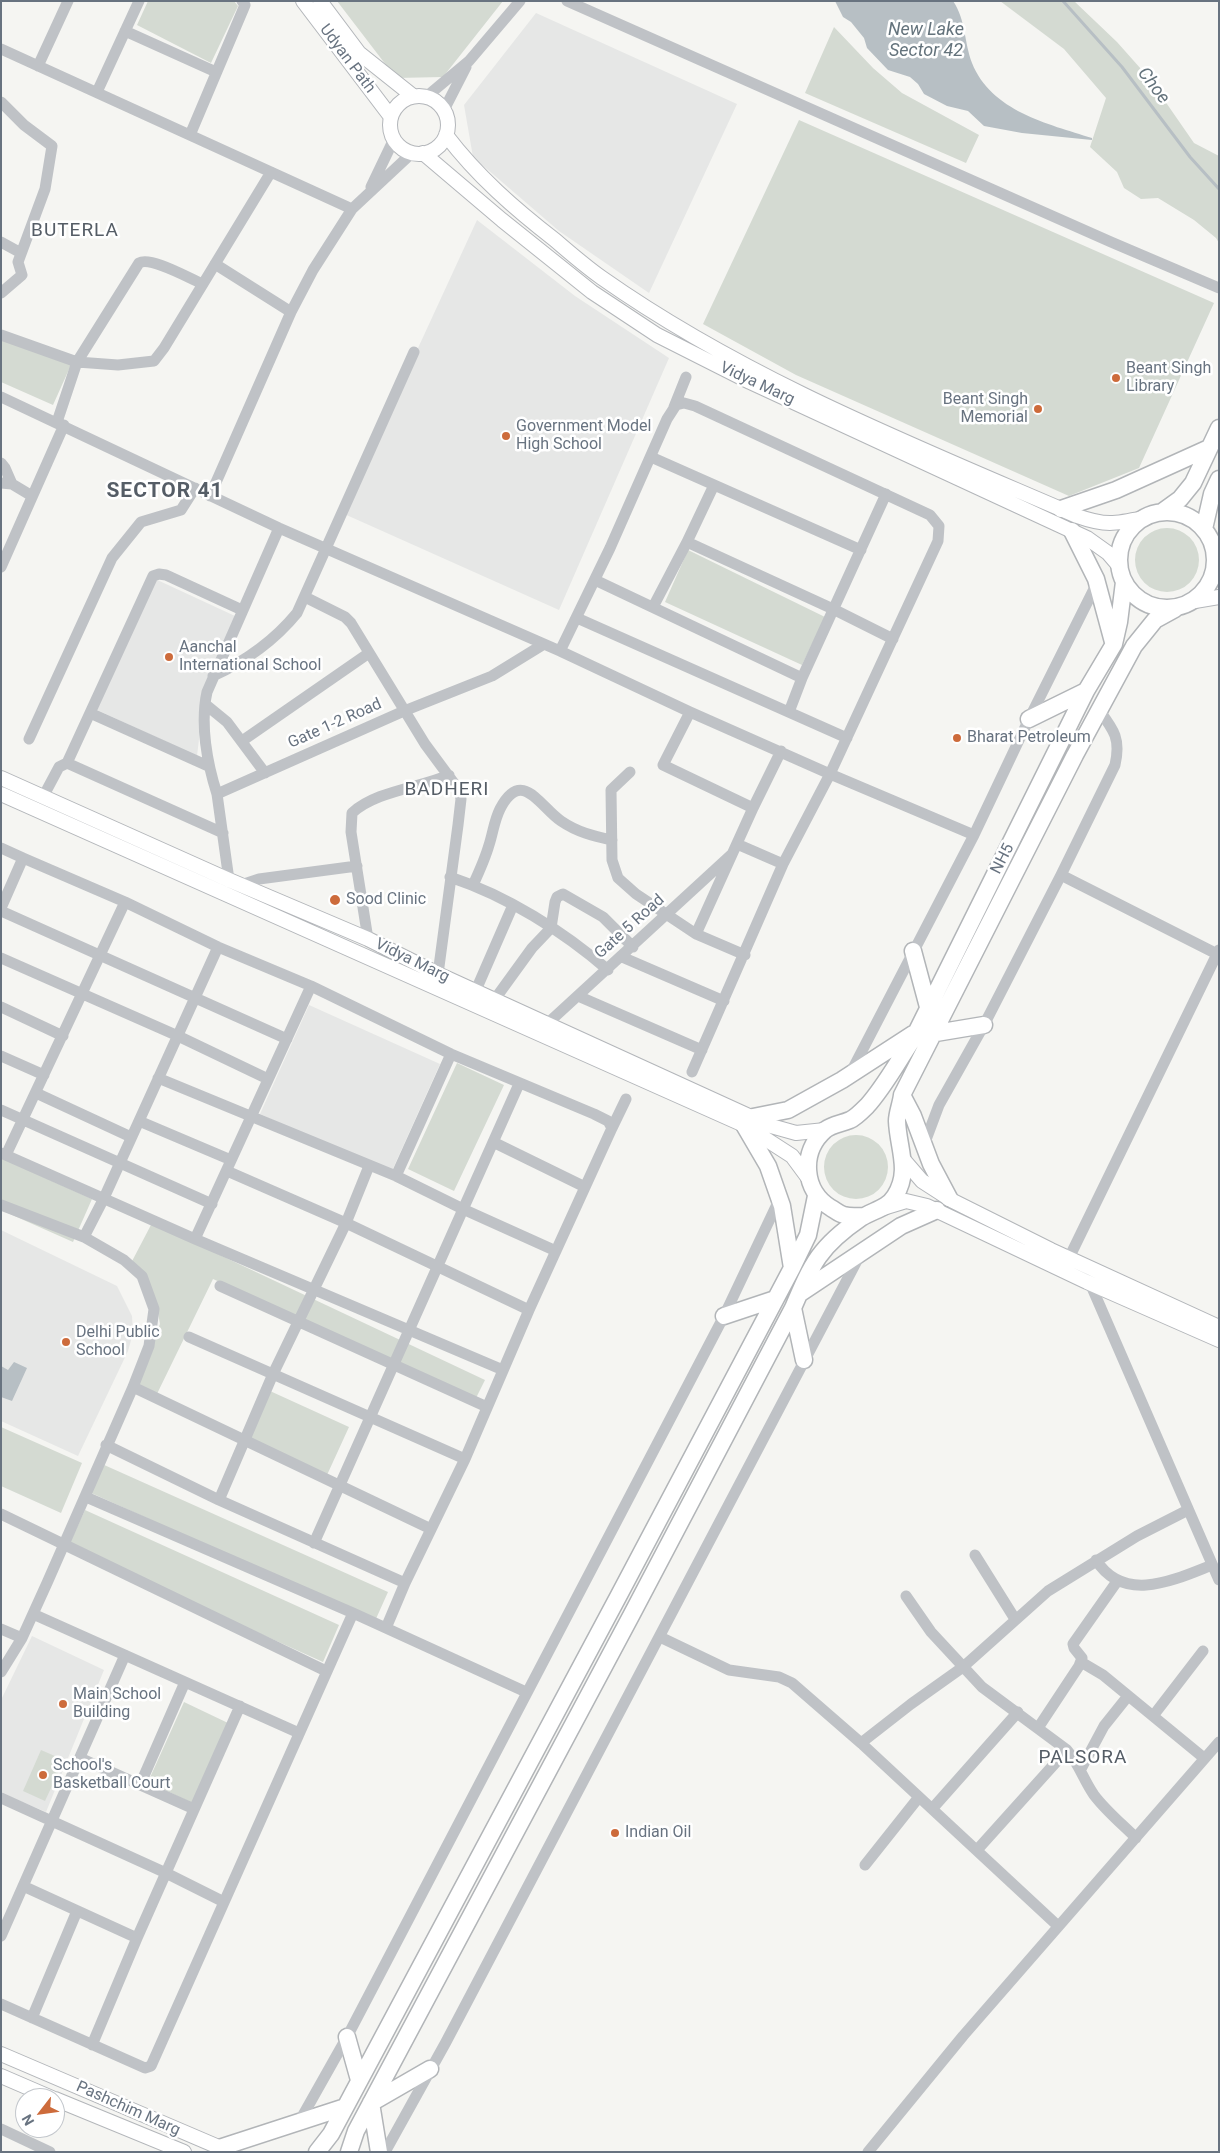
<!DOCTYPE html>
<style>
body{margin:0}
#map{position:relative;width:1220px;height:2153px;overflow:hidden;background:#f5f5f2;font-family:Roboto,sans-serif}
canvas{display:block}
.frame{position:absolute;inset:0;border:2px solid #687380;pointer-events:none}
.north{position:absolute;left:15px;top:2088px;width:50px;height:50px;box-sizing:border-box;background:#fff;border:1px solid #c3c7cc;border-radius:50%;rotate:240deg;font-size:14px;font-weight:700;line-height:20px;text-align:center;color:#687380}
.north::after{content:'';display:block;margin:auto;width:18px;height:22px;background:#cd6b3b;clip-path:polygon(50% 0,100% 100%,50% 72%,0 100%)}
</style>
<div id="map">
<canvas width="1220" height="2153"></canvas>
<div class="frame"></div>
<div class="north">N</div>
</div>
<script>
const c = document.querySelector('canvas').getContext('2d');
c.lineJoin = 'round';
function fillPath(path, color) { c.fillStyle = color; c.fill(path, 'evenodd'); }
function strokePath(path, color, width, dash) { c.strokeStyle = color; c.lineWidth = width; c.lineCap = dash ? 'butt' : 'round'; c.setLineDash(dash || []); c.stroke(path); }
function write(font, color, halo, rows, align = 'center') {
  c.font = font + ' Roboto,sans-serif'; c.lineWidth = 5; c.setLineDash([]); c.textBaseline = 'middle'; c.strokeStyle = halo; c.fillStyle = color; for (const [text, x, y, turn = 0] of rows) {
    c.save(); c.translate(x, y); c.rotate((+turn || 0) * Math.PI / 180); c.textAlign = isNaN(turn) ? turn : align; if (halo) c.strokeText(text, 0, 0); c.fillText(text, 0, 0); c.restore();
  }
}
const built = new Path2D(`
 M 536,13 L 737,104 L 649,293 L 559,231 L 473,157 L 464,105 Z
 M 477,220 L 575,296 L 669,358 L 559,610 L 342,513 Z
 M 153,578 L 235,616 L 204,697 L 197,756 L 95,709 Z
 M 309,1005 L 440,1064 L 391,1173 L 260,1114 Z
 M 1,1230 L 117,1286 L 132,1316 L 133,1333 L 128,1351 L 78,1456 L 1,1421 Z
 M 32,1636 L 104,1670 L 46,1812 L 1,1793 L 1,1700 Z`);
const green = new Path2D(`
 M 148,1 L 234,1 L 238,6 L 211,63 L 137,25 Z
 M 337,1 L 503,1 L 443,77 L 396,78 Z
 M 1000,1 L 1074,1 L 1117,42 L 1149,78 L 1194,143 L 1219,156 L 1219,243 L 1216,238 L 1194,220 L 1158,198 L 1141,199 L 1124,188 L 1117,172 L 1090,147 L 1106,98 L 1064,49 Z
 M 834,27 L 873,68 L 902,93 L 979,135 L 966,163 L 805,93 Z
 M 799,120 L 1214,303 L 1139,468 L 1069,496 L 796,375 L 703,324 Z
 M 1,331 L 75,356 L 53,405 L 1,382 Z
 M1135 560a32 32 0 1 1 64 0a32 32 0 1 1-64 0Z
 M 688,550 L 825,617 L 802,665 L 665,602 Z
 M 457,1063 L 504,1085 L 454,1191 L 408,1169 Z
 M824 1167a32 32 0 1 1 64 0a32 32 0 1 1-64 0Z
 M 1,1158 L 92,1199 L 73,1242 L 1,1210 Z
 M 152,1223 L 485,1380 L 476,1398 L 213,1279 L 154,1400 L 136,1390 L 160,1324 L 156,1301 L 130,1265 Z
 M 270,1391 L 349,1427 L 327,1475 L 248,1439 Z
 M 1,1427 L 82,1463 L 61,1513 L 1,1486 Z
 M 102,1464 L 388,1592 L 375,1621 L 89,1492 Z
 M 85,1510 L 339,1625 L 323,1662 L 68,1547 Z
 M 184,1702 L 228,1723 L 192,1803 L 148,1782 Z
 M 41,1750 L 64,1760 L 45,1801 L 23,1791 Z`);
const water = new Path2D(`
 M 835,1 L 953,1 C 966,20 964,42 972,63 C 991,111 1048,124 1092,138 L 1092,140 L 1022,133 L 984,126 L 968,111 L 947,106 L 924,94 L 918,84 L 910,77 L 888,70 L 867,48 L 864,38 L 851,22 L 843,17 Z
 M 14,1362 L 27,1368 L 12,1401 L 1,1397 L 1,1366 L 8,1370 Z`);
const stream = new Path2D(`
 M 1063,1 L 1122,67 L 1190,157 L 1219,189`);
const minor = new Path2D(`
 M 567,1 L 1111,242 L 1219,288
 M 125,31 L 216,72
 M 1,49 L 352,209
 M 38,66 L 68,1
 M 97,92 L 139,1
 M 426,97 L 469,61 L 520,1
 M 1,102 L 24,125 L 52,146 L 45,189 L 18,262 L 22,275 L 1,293
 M 444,110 L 466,67
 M 190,135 L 245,5 L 242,1
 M 371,187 L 394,139
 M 1,242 L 21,253
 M 215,264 L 291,312
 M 1,335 L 77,362 L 118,365 L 154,361 L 164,348 L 271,172
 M 1,397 L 279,528 L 560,651 L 690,712 L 830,774 L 974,835
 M 674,407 L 686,377
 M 57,422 L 77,362 L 139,263 C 151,256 190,279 203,284
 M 651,457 L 861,550
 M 1,463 L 5,468 L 12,484
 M 1,483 L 12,484 L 32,496
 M 714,485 L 687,542 L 833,609 L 893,639
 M 210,496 L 291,312 L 313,270 L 352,209 L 412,153
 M 1,567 L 64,425
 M 595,580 L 802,678 L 886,494
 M 305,597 L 345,617 L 351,623 L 425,744 L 459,790 L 461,799 L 458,825 L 438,974
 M 653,607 L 687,542
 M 577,618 L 847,738
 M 560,651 L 610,548 L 667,419 L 676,405 L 684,403 L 695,406 L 930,515 L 939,526 L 938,541 L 830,774 L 783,864 L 692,1072
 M 213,676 C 246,661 274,641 297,613 L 414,352
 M 205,704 L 227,722 L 265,773
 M 690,712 L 663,765 L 753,808
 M 789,712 L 802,678
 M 90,713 L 208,766
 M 29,739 L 112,558 L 141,522 L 181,510 L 195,488
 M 242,741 L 369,653
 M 67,763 L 223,833
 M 630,772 L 611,790 L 612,860 L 618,878 L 636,894 L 696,934 L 745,955
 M 217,794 C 207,763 200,724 207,692 L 279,528
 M 43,797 L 59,767 L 67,763 L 153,576 L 159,574 L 166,575 L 242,610
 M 737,844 L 783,864
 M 1,848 L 23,858 L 1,908
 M 23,858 L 125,902 L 218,947 L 311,986 L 451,1054 L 594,1114 L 608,1121 L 612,1128 L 529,1310 L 465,1459 L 405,1583 L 386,1628
 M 1061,875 L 1219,955
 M 450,877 C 507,896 563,931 608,970
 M 229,880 L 217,794 L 404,711 L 492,676 L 544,644
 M 241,885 L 259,879 L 357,866
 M 473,885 C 479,872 485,859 489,845 C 493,833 494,821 500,809 C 522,767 540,807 561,821 C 577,832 593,836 612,840
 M 1,911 L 287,1039
 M 696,934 L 753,808 L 781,751
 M 368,939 L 351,832 L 352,813 C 376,791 419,788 449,775
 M 622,957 L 724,1001
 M 1,958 L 178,1036 L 268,1079
 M 476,990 L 513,905
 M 578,996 L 702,1050
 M 495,999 L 532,948 L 551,928 L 555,902 L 557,897 L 563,894 L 603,917 L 633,947
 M 1,1007 L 63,1036
 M 548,1023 L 732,854
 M 1,1056 L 44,1075
 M 850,1074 L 974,835 L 1029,719 L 1097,583
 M 158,1078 L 396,1176 L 465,1210 L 556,1251
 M 36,1093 L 131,1137
 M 1,1110 L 212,1204
 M 139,1121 L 231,1160
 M 612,1128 L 626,1099
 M 493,1142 L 585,1187
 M 924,1145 L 939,1105 L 984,1025 L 1061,875 L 1115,765 C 1121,739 1114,730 1099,710
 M 1,1153 L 195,1239 L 503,1370
 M 6,1155 L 125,902
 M 227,1171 L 346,1223 L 529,1310
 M 396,1176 L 451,1054
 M 1,1205 L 84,1237 L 124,1260 L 142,1276 L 154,1309 L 149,1346 L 133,1387 L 47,1583 L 22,1638 L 1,1672
 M 84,1237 L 104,1198 L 218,947
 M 195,1239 L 311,986
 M 1069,1258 L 1219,950
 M 1095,1270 L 1090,1283 L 1219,1580
 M 220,1286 L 487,1407
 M 189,1337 L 465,1459
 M 133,1387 L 431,1529
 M 106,1445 L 219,1500 L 405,1583
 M 86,1497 L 353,1613 L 526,1692
 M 219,1500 L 273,1374 L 346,1223 L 369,1166
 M 1,1514 L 326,1671
 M 314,1543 C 383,1390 452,1237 519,1084
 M 975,1555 L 1015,1619
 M 1096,1560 C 1124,1604 1174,1580 1212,1565
 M 906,1596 L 931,1632 L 982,1687 L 1067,1750 C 1079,1764 1084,1781 1094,1795 C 1106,1811 1122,1824 1136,1838
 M 33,1614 L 299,1733
 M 1,1629 L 22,1638
 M 660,1637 L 729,1670 L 779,1677 L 792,1683 L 861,1743 L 1058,1926
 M 1081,1662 L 1103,1675 L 1204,1758
 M 1153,1716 L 1203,1651
 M 1038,1728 L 1079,1666 L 1082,1658 L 1074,1648 L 1073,1644 L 1118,1580
 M 861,1743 L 911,1704 L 963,1667 L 1048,1591 L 1137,1536 L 1188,1510
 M 80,1758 L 194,1809
 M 1081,1769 L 1104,1726 L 1128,1696
 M 140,1785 L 185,1682
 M 1,1798 L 166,1873 L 224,1902
 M 932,1809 L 1018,1712
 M 977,1850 L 1067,1750
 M 865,1865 L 919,1797
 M 23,1886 L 137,1938
 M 1,1936 L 125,1655
 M 1,2004 L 145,2068 L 151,2066 L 353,1613
 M 32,2018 L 77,1911
 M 92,2045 L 137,1938 L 240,1706
 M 298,2124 L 347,2037 L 724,1316 L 779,1200
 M 1,2129 L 50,2152
 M 385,2152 L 446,2042 L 860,1255
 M 868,2152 L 963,2036 L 1219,1742`);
const major = new Path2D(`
 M 303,1 L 391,117
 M 320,1 L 359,53 L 413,96
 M390 125a29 29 0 1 1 58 0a29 29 0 1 1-58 0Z
 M 446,135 C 477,176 515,209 555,240 C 570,253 585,266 602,278 C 747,380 915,446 1077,516 C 1105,526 1115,524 1143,518
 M 423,153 L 502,220 L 592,292 L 657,335 L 750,382 L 1087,538 L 1108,553 L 1120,567
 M 1216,557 L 1219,559
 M 1195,601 L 1219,597
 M 1,778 L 229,880 L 368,939 L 438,974 L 771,1126 L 796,1133 L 825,1130
 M 1,794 L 744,1125 L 792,1156 L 809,1179
 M 903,1159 L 922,1181 L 953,1201 L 1051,1250 L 1219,1327
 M 883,1208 L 906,1201 L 927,1206 L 1087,1282 L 1219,1340
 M 1,2054 L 228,2151
 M 1,2076 L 52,2098
 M 55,2099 L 184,2152`);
const highway = new Path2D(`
 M 1061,509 L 1116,490 L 1209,448
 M1119 560a48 48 0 1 1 96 0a48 48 0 1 1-96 0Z
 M 1162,512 L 1180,499 L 1193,483 L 1219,428
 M 1204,529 L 1212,494 L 1219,479
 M 1072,531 L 1096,579 L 1113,642
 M 1029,719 L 1086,691
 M 913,951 L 928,1007
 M 936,1033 L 984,1025
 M 902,1095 L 913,1116 L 931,1164 L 949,1198
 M 753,1117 L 788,1110 L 842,1080 L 913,1034
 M 744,1125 L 768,1166 L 782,1206 L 792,1268
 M 863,1216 C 857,1216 850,1217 844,1215 C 839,1214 835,1210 831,1208 C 803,1191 800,1152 825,1130 C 833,1124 841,1124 850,1120 C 855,1118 863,1110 867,1106 C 885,1086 898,1061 913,1039 L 1086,691 L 1114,644 L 1119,622 L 1124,582
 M 799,1294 L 901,1226 L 937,1210
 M 793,1308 L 804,1360
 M 724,1316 L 775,1299
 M 347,2037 L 359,2080
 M 219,2148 L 345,2107
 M 317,2152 L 331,2134 L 618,1597 L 792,1268 L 808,1235 L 816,1196
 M 349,2152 L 356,2131 L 632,1614 L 793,1308 C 812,1263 820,1246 861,1218 C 873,1210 887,1209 895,1196 C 911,1171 898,1148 897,1121 C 897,1113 901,1104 902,1095 L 1075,755 L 1134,646 L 1155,620 L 1175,609
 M 379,2152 L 371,2103 L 430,2069`);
const markers = [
 [1116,378,5,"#cd6b3b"],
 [1038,409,5,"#cd6b3b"],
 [506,436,5,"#cd6b3b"],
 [169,657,5,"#cd6b3b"],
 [957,738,5,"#cd6b3b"],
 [335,900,6,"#cd6b3b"],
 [66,1342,5,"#cd6b3b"],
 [63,1704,5,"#cd6b3b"],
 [43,1775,5,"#cd6b3b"],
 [615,1833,5,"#cd6b3b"]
];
const streetNames = [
 ["Udyan Path",347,59,53],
 ["Vidya Marg",757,384,25],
 ["Gate 1-2 Road",335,724,-24],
 ["NH5",1003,859,-63],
 ["Gate 5 Road",630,927,-42],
 ["Vidya Marg",412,961,26],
 ["Pashchim Marg",128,2109,24]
];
const poiNames = [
 ["Beant Singh",1126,369],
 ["Library",1126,387],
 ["Beant Singh",1028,400,"right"],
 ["Memorial",1028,418,"right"],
 ["Government Model",516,427],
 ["High School",516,445],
 ["Aanchal",179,648],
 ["International School",179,666],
 ["Bharat Petroleum",967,738],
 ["Sood Clinic",346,900],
 ["Delhi Public",76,1333],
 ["School",76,1351],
 ["Main School",73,1695],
 ["Building",73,1713],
 ["School's",53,1766],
 ["Basketball Court",53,1784],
 ["Indian Oil",625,1833]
];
const waterNames = [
 ["New Lake",926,30],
 ["Sector 42",926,51],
 ["Choe",1153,86,53]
];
const quarterNames = [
 ["BUTERLA",75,231],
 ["BADHERI",447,790],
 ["PALSORA",1083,1758]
];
const districtNames = [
 ["SECTOR 41",165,492]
];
fillPath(built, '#e6e7e6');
fillPath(green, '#d4dad2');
fillPath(water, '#b7bfc4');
strokePath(stream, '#b7bfc4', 3);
strokePath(major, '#b3b6ba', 16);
strokePath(highway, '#b2b5b8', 19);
strokePath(minor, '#bfc2c6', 11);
strokePath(major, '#fff', 14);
strokePath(highway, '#fff', 16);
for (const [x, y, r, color] of markers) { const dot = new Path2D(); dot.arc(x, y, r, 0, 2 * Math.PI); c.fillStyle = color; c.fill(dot); strokePath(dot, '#fff', 2); }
write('16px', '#687380', '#fff', streetNames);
write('16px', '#687380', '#fff', poiNames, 'left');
write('italic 18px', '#64737c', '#fff', waterNames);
c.letterSpacing = '1px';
write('19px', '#555d66', '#fff', quarterNames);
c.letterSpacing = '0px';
c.letterSpacing = '1px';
write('bold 21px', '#555d66', '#fff', districtNames);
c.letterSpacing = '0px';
</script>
